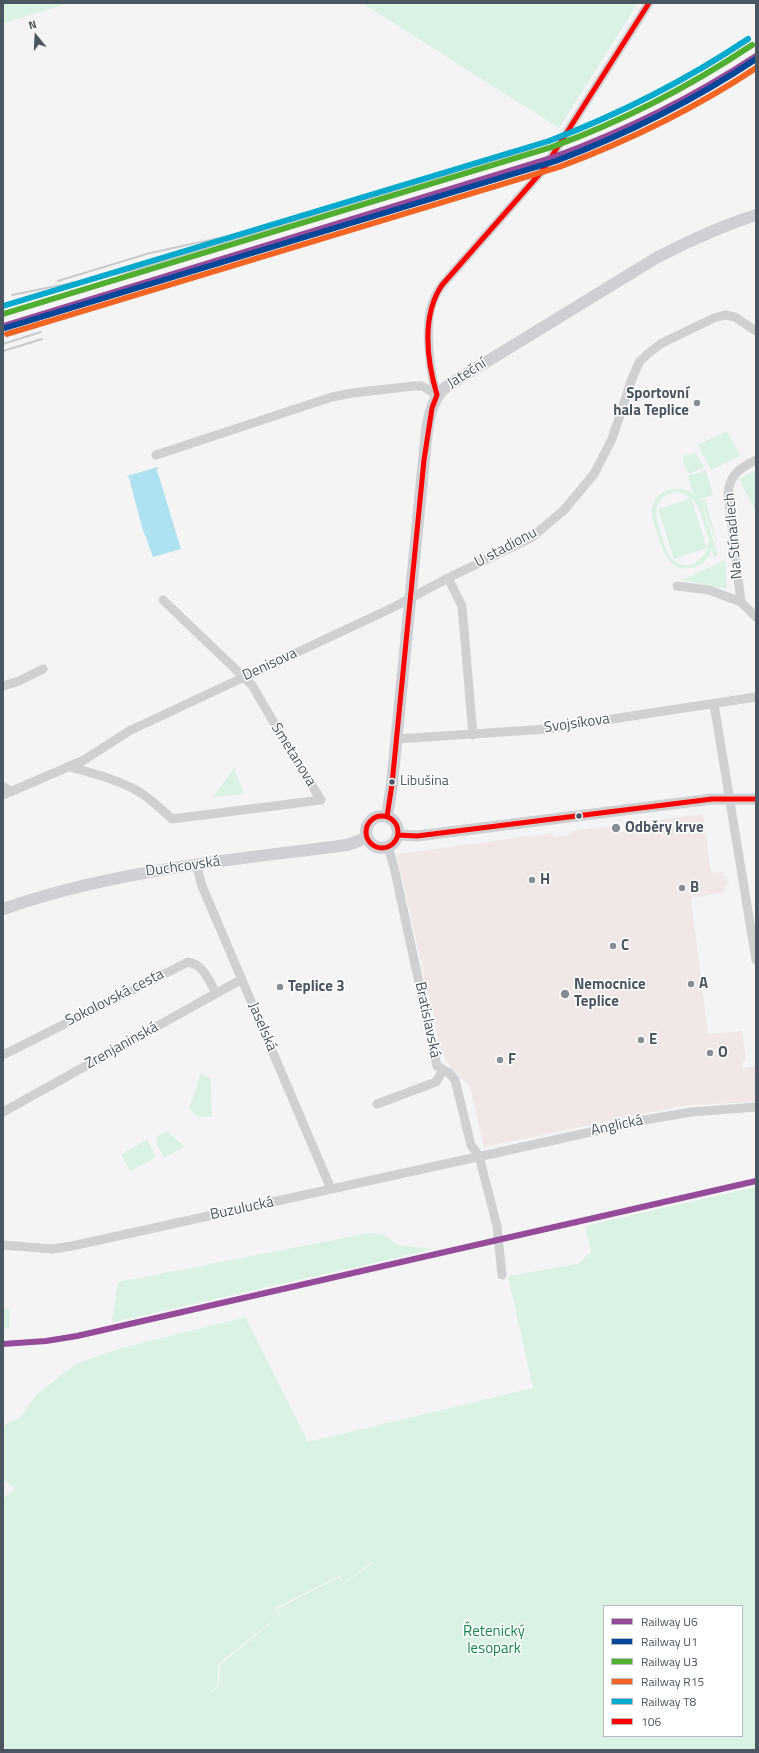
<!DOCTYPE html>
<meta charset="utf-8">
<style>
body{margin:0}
#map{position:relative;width:759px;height:1753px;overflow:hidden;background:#f4f4f4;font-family:"Titillium Web",sans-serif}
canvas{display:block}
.frame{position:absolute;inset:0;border:4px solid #4a5661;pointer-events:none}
.legend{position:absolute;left:603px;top:1605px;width:140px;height:132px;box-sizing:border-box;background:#fff;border:1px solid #b7bbc0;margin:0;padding:5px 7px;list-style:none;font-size:12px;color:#4a5661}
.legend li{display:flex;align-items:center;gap:8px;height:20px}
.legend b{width:20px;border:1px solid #b7bbc0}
.north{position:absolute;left:16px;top:16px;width:40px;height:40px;-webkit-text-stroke:3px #fff;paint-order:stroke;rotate:342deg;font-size:11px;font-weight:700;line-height:16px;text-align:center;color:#4a5661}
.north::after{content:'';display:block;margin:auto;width:14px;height:18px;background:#4a5661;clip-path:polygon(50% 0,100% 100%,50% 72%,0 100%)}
</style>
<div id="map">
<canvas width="759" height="1753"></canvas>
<div class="frame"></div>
<ul class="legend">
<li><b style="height:5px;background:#954b9a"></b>Railway U6</li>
<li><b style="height:5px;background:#00479a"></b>Railway U1</li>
<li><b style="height:5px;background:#50af30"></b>Railway U3</li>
<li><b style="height:5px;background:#f26522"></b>Railway R15</li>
<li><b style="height:5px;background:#00a9ce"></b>Railway T8</li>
<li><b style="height:5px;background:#f00"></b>106</li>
</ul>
<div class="north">N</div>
</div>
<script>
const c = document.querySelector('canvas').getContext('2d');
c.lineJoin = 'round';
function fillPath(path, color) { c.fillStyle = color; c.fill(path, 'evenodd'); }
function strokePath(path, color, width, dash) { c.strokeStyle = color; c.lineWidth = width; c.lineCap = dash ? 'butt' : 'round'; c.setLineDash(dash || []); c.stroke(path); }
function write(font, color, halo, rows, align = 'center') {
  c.font = font + ' "Titillium Web",sans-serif'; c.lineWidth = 3; c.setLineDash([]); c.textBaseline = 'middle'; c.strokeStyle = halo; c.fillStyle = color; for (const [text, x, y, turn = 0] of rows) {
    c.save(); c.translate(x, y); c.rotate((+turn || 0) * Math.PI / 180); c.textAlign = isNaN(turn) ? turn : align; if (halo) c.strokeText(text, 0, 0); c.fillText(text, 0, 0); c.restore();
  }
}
const medical = new Path2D(`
 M 703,814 L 711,873 L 723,872 L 724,876 L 727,876 L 729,884 L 724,886 L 725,892 L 691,898 L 708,1034 L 742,1031 L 746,1061 L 742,1061 L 742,1068 L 756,1066 L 756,1102 L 686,1105 L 484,1147 L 470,1087 L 452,1070 L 439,1047 L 435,1022 L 421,965 L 422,965 L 397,857 L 398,854 L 552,833 L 553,837 L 572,834 L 572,831 L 617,825 L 619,832 L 638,829 L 639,833 L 658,830 L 657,820 Z`);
const green = new Path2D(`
 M 3,3 L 69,3 L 3,23 Z
 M 362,3 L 638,3 L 559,128 Z
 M 727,431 L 740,456 L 711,470 L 698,445 Z
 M 695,452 L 704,467 L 689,474 L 683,462 L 683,455 L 689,455 Z
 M 706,470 L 713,495 L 700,499 L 718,555 L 714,557 L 712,550 C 708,559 702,566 692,568 C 668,572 663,551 657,533 C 654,525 651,518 652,509 C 656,488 678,485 693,493 L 688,476 ZM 674,492 C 700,492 702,520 709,539 C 709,557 690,574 673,560 C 666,554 665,545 662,538 C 656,519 649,500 674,492 Z
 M 756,470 L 756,512 L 739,479 Z
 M 691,498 L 707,548 L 674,559 L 658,509 Z
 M 705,499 L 717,542 L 716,542 L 701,500 Z
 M 725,560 L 727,589 L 682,580 Z
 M 234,768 L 244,794 L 213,797 Z
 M 201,1073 L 211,1079 L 212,1117 L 199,1117 L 189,1109 Z
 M 167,1131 L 184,1147 L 164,1158 L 157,1144 L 156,1137 Z
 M 147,1140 L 156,1157 L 130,1171 L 121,1154 Z
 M 756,1187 L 756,1750 L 7,1750 L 3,1743 L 3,1499 L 15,1488 L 3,1480 L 3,1429 L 6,1424 L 20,1418 L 36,1395 L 76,1364 L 121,1348 L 245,1317 L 308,1442 L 533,1388 L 508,1276 L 578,1264 L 591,1252 L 585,1226 ZM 372,1562 L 373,1563 L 343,1584 L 338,1578 L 277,1609 L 280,1616 L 220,1665 L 219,1686 L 202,1699 L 218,1685 L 218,1664 L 279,1616 L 275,1608 L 339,1576 L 343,1583 ZM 604,1606 L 742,1606 L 742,1736 L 604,1736 Z
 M 369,1233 L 383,1234 L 398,1245 L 434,1249 L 114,1322 L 112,1319 L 118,1282 Z
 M 3,1309 L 10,1309 L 9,1328 L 3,1328 Z`);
const water = new Path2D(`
 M 158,467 L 157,470 L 181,549 L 153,557 L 142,527 L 129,478 L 127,476 Z`);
const minor = new Path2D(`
 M 437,395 C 430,375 425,328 431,308 C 433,299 437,292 442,285 L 543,170 L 649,3
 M 156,455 L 332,397 L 352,393 L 414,386 L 422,386 L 437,395
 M 448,578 L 462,606 L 473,735
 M 677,586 L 709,590 L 741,602 L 756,617
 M 741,602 L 728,493 C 730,474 740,468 756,460
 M 3,686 L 19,681 L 43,669
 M 714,704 L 756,960
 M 397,739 L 547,729 L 756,697
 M 70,767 C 92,773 122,781 141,793 C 152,800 162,810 172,819 L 321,800 L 292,754 L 252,685 L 163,600
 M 3,786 L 11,792
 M 3,795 L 84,760 L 129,731 L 394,607 L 448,578 L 531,538 L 564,510 L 594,474 L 612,439 L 633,376 L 640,361 L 650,352 L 662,343 L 714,318 L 725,315 L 735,317 L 756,331
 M 388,847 L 394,867 L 437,1066 L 449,1073 L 455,1080 L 471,1145 L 479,1156 L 497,1226 L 502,1275
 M 196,864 L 202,886 L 331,1189
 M 3,1055 L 188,962 C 203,964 209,981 216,993
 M 377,1104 L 436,1082 L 443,1070
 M 3,1112 L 242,979
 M 3,1245 L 52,1249 L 72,1246 L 650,1119 L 692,1112 L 756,1107`);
const tertiary = new Path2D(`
 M 398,835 L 417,836 L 712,799 L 756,799`);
const secondary = new Path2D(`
 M366 832a16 16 0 1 1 32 0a16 16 0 1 1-32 0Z
 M 387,817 L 392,784 L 424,460 C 427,436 426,402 447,386 L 656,258 C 689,241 721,226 756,215
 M 3,909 C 114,870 231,860 347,845 L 366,838`);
const rail = new Path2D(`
 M 58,281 L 150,253 L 224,237
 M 12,295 L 131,271 L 532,149
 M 3,333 L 33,325
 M 3,344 L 41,332
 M 3,351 L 42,339`);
const bus1 = new Path2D(`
 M 437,395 C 427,361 421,316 442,285 L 543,170 L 649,3
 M366 832a16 16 0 1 1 32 0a16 16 0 1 1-32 0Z
 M 387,817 L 392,784 L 424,460 L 432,408 L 437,395
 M 398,835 L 417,836 L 712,799 L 756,799`);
const rail1 = new Path2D(`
 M 3,326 L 554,157 C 625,131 692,98 756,56
 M 3,1344 L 46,1341 L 77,1336 L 756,1181`);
const rail2 = new Path2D(`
 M 5,328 L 556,161 C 627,134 693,101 756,59`);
const rail3 = new Path2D(`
 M 3,314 L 552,147 C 623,121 689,87 752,45`);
const rail4 = new Path2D(`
 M 7,334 L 559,167 C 628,141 694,109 756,68`);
const rail5 = new Path2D(`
 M 3,306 L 549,141 C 620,114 685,81 748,39`);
const markers = [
 [697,403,4,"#868d94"],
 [392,782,3.5,"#4a5661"],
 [579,816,3.5,"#4a5661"],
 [616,828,5,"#868d94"],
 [532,880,4,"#868d94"],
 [682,888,4,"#868d94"],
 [613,946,4,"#868d94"],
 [691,984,4,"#868d94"],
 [280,987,4,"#868d94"],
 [565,994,5,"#868d94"],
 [641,1040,4,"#868d94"],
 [710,1053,4,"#868d94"],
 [500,1060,4,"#868d94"]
];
const busNames = [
 ["Libušina",400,782]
];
const streetNames = [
 ["Jateční",467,374,-32],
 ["Na Stínadlech",734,536,-95],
 ["U stadionu",506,548,-28],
 ["Denisova",270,665,-25],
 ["Svojsíkova",577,724,-8],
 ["Smetanova",293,755,58],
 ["Duchcovská",183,867,-8],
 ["Sokolovská cesta",115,998,-27],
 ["Bratislavská",427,1020,78],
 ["Jaselská",262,1027,67],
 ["Zrenjaninská",122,1046,-29],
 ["Anglická",617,1126,-12],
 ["Buzulucká",242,1209,-12]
];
const poiNames = [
 ["Sportovní",689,394,"right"],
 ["hala Teplice",689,411,"right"],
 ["Odběry krve",625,828],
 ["H",540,880],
 ["B",690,888],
 ["C",621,946],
 ["A",699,984],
 ["Nemocnice",574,985],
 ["Teplice",574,1002],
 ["Teplice 3",288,987],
 ["E",649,1040],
 ["O",718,1053],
 ["F",508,1060]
];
const parkNames = [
 ["Řetenický",494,1632],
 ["lesopark",494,1649]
];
fillPath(medical, '#f1e7e6');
fillPath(green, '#d9f2e3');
fillPath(water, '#aee2f0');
strokePath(minor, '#ced0d2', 9);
strokePath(tertiary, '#ced0d2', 11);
strokePath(secondary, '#ced0d4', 12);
strokePath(rail, '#c9cacc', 2);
strokePath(bus1, '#f00', 5);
strokePath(rail1, '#954b9a', 6);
strokePath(rail2, '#00479a', 6);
strokePath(rail3, '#50af30', 6);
strokePath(rail4, '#f26522', 6);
strokePath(rail5, '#00a9ce', 6);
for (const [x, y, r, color] of markers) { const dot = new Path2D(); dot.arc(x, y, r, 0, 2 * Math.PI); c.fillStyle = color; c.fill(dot); strokePath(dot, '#fff', 1.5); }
write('14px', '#4a5661', '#fff', busNames, 'left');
write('15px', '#4a5661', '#fff', streetNames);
write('bold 15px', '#4a5661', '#fff', poiNames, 'left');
write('15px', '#17864f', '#fff', parkNames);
</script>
